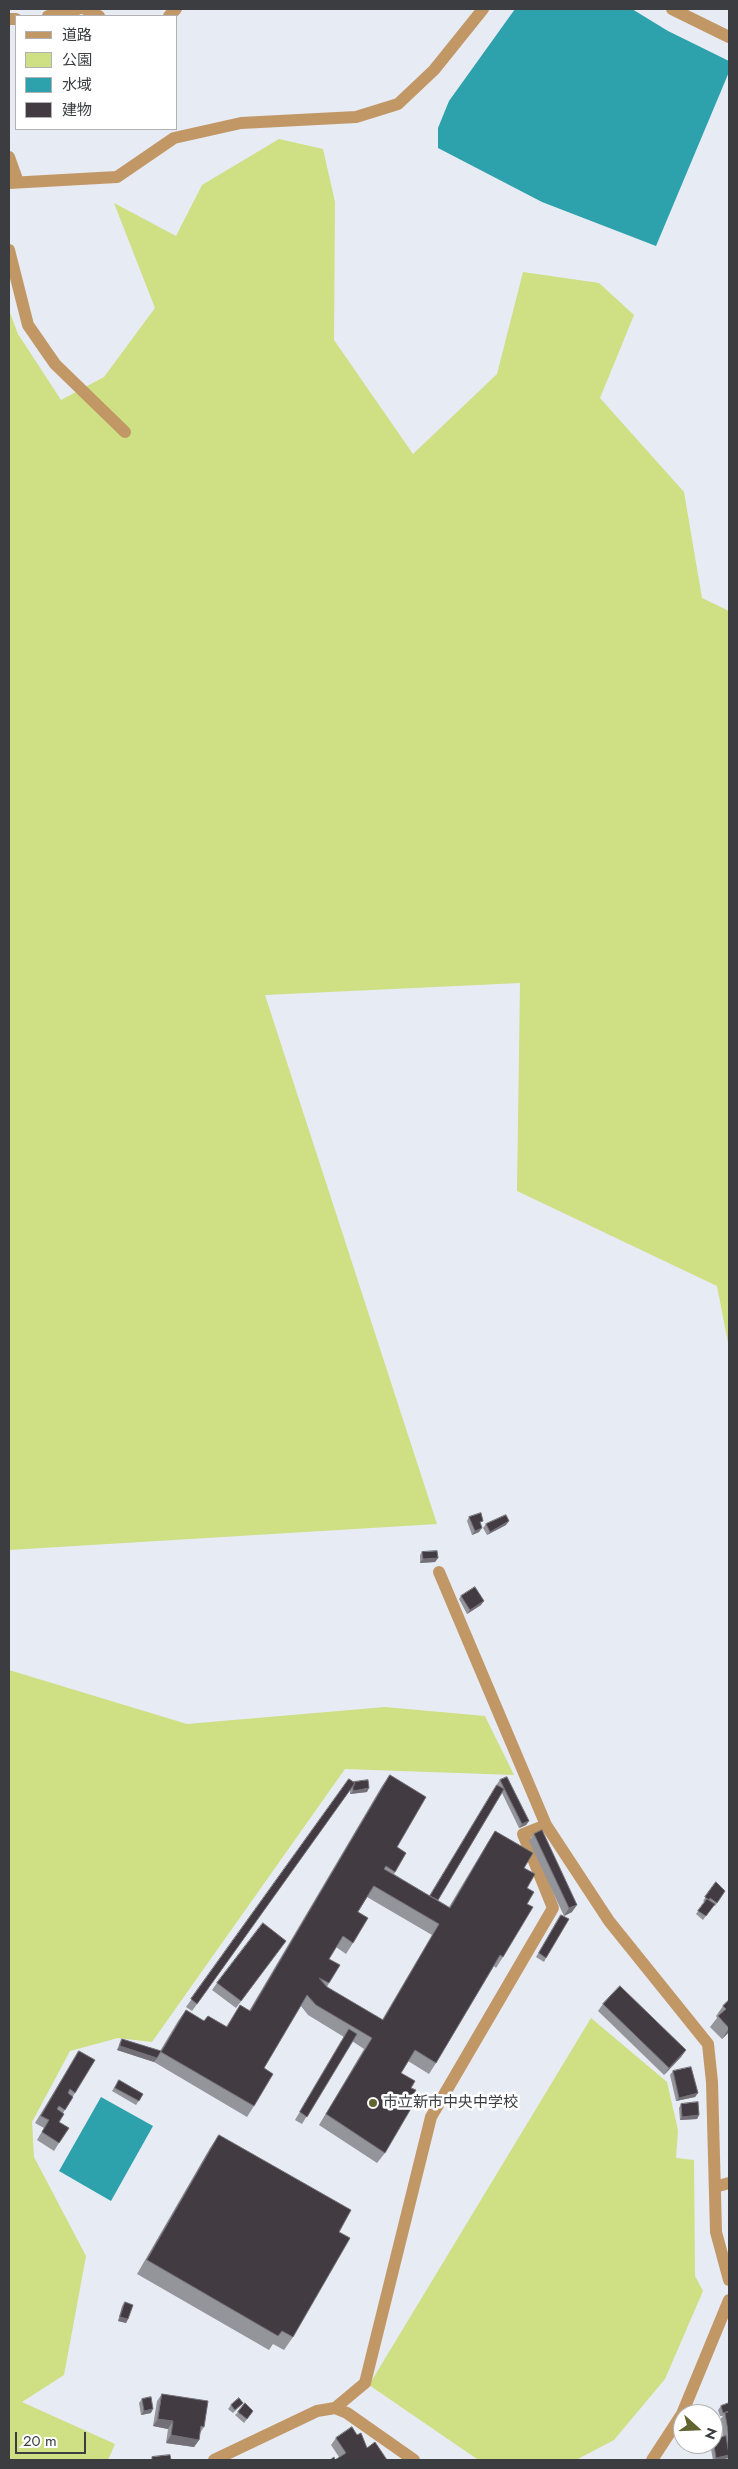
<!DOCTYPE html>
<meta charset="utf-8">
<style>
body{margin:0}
#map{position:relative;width:738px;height:2469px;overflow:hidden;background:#e7ebf4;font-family:Jost,"Noto Sans JP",sans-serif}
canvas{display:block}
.frame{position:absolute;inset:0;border:10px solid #3b3d40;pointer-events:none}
.legend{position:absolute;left:15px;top:15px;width:162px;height:115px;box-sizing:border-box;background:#fff;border:1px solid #b1b1b3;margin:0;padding:6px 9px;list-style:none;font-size:15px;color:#3b3d40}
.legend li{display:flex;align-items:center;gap:10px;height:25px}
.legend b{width:25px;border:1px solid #b1b1b3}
.north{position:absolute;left:673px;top:2404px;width:50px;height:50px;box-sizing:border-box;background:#fff;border:1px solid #b1b1b3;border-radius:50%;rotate:110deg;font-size:14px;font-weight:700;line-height:20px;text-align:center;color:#3b3d40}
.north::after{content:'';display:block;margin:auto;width:18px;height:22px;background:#616330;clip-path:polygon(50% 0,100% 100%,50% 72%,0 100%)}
.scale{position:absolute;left:15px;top:2432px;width:71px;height:22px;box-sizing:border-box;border:2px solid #3b3d40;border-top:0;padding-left:6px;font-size:15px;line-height:18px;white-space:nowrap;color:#3b3d40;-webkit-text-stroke:4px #fff;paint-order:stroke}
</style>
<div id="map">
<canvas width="738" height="2469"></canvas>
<div class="frame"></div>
<ul class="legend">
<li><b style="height:6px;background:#c29766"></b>道路</li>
<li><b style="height:14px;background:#cedf84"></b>公園</li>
<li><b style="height:14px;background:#2da2ac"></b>水域</li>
<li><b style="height:14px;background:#423c42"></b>建物</li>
</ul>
<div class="north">N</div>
<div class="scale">20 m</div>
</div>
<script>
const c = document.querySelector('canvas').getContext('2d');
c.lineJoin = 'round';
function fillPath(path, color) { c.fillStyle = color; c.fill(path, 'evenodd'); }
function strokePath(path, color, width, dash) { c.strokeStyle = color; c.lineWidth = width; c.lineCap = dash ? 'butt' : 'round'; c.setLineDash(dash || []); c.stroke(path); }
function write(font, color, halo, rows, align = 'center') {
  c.font = font + ' Jost,"Noto Sans JP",sans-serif'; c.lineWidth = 5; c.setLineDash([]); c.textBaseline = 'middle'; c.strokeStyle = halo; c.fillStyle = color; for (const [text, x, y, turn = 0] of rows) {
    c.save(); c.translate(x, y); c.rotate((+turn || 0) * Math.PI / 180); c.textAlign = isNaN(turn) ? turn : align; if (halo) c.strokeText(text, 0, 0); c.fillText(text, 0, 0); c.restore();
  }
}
const green = new Path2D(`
 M 279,139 L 323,149 L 335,202 L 334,340 L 413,454 L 497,374 L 523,272 L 599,283 L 634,315 L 600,398 L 684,492 L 702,598 L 729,611 L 729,1348 L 717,1286 L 517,1191 L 520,983 L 265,995 L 437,1524 L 9,1550 L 9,310 L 18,334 L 61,400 L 104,377 L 155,308 L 114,203 L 176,236 L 202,185 Z
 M 9,1670 L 187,1724 L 385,1707 L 485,1716 L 514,1775 L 345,1769 L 152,2042 L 118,2038 L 70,2051 L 32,2122 L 34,2157 L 86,2256 L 64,2375 L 22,2402 L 115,2444 L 108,2460 L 9,2460 Z
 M 591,2018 L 667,2082 L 678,2130 L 676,2158 L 694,2160 L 695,2276 L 703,2291 L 665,2379 L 614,2440 L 576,2460 L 477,2459 L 369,2385 Z`);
const water = new Path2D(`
 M 515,9 L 632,9 L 668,31 L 729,61 L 729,72 L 656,246 L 542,202 L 438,148 L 438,128 L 449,101 Z
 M 101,2097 L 153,2126 L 111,2201 L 59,2171 Z`);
const minor = new Path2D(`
 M 85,9 L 99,16
 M 672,9 L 729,37
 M 48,16 L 78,9
 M 169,16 L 176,9
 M 9,19 L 16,19
 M 9,157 L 18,182
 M 9,183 L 117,177 L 174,138 L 241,123 L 356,117 L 398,104 L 434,70 L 483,9
 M 9,250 L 28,325 L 55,364 L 125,432
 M 439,1572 L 546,1825 L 609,1921 L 708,2044 L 712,2082 L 716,2232 L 729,2280
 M 715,2187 L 729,2183
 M 335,2408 L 365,2383 L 431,2117 L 553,1908 L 523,1834 L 546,1825
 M 214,2460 L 317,2411 L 335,2408 L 347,2413 L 414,2460
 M 652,2460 L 682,2414 L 729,2300`);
const wall = new Path2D(`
 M 469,1517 L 481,1525 L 479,1532 L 472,1535 L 467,1521 Z
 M 486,1524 L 506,1525 L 487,1535 L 483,1528 Z
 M 422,1552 L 438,1558 L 435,1562 L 420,1563 L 420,1555 Z
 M 461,1596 L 481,1605 L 467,1614 L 459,1599 Z
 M 390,1775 L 397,1847 L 406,1853 L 394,1874 L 430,1896 L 492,1793 L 497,1785 L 498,1786 L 497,1784 L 500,1780 L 529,1821 L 526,1825 L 519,1828 L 502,1793 L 438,1900 L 449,1907 L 488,1842 L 495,1831 L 524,1868 L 527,1888 L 527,1904 L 503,1957 L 496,1968 L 494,1966 L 436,2063 L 429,2074 L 408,2061 L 401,2073 L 411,2088 L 409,2102 L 385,2153 L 377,2163 L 319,2125 L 364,2049 L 352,2041 L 302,2124 L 295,2120 L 344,2037 L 308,2015 L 301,2006 L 264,2068 L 254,2106 L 247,2117 L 154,2062 L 117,2050 L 120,2042 L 122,2039 L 160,2051 L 178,2021 L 186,2010 L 204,2021 L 208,2016 L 226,2027 L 240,2005 L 249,2011 L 382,1786 ZM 367,1897 L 432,1935 L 382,2020 L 327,1987 L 329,1983 L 329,1959 L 336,1947 L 346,1954 L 353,1943 L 358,1912 Z
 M 349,1779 L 367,1792 L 350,1794 L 350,1790 L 192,2011 L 186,2007 Z
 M 534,1834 L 572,1912 L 564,1916 L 529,1841 Z
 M 716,1882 L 725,1891 L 715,1906 L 713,1906 L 703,1920 L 696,1914 L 705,1902 L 703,1901 Z
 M 559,1919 L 546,1958 L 544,1962 L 536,1957 Z
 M 286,1941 L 236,2008 L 212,1990 L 217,1983 Z
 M 729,2000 L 729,2032 L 722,2039 L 710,2027 L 717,2018 L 716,2016 L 723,2006 Z
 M 603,2004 L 686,2050 L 681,2057 L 664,2075 L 598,2011 Z
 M 79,2051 L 75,2093 L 63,2113 L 59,2122 L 59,2143 L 54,2151 L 37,2140 L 44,2128 L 35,2123 Z
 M 673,2071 L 698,2093 L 695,2097 L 676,2101 L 670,2075 Z
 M 119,2080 L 143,2094 L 136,2105 L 112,2091 Z
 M 681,2104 L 699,2115 L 697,2119 L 680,2120 L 679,2108 Z
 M 219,2135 L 293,2337 L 284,2350 L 273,2344 L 269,2350 L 137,2274 L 210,2148 Z
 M 125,2302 L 128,2319 L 126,2323 L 118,2321 L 122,2306 Z
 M 162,2394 L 204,2427 L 200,2433 L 199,2440 L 194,2447 L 166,2443 L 168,2429 L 153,2426 L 157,2401 Z
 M 142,2399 L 151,2413 L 141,2415 L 139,2403 Z
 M 243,2403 L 233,2413 L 228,2409 L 231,2405 Z
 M 729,2403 L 729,2458 L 719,2460 L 713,2460 L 710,2444 L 713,2444 L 713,2441 L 723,2437 L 720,2420 L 723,2416 L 720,2416 L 718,2410 L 721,2406 Z
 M 253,2411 L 244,2423 L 235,2415 L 238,2412 Z
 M 357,2435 L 367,2448 L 335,2460 L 339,2457 L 331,2445 L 336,2438 Z`);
const shadedWall = new Path2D(`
 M 509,1521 L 506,1525 L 487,1535 L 490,1532 Z
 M 482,1528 L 479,1532 L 472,1535 L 475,1531 Z
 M 438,1558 L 435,1562 L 420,1563 L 423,1559 Z
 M 484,1601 L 481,1605 L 467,1614 L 470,1610 Z
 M 369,1788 L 367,1792 L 350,1794 L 353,1791 Z
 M 529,1821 L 526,1825 L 519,1828 L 522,1824 Z
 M 577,1905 L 572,1912 L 564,1916 L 569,1908 Z
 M 729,2028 L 729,2032 L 722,2039 Z
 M 120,2046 L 157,2058 L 154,2062 L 117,2050 Z
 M 686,2050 L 681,2057 L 664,2075 L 669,2068 Z
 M 698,2093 L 695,2097 L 676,2101 L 679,2098 Z
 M 699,2115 L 697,2119 L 680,2120 L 682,2117 Z
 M 120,2317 L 128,2319 L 126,2323 L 118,2321 Z
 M 153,2409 L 151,2413 L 141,2415 L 144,2411 Z
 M 158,2419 L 173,2421 L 168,2429 L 153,2426 Z
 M 171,2435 L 199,2440 L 194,2447 L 166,2443 Z
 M 729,2455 L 729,2458 L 719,2460 L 714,2460 L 716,2458 Z`);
const building = new Path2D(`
 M 481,1513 L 483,1521 L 480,1522 L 482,1528 L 475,1531 L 469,1517 Z
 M 506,1515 L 509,1521 L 490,1532 L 486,1524 Z
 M 437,1551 L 438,1558 L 423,1559 L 422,1552 Z
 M 475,1587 L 484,1601 L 470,1610 L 461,1596 Z
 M 390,1775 L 426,1797 L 397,1847 L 406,1853 L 395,1872 L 386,1866 L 384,1869 L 450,1908 L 495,1831 L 533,1853 L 524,1868 L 535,1874 L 527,1888 L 534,1892 L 527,1904 L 533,1907 L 503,1957 L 500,1955 L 436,2063 L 415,2050 L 401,2073 L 415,2081 L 411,2088 L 416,2090 L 409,2102 L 413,2105 L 385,2153 L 326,2114 L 372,2038 L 316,2005 L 307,1995 L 264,2068 L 273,2074 L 254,2106 L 161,2052 L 186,2010 L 204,2021 L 208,2016 L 227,2027 L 240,2005 L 250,2011 ZM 374,1886 L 439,1924 L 383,2020 L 327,1987 L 319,1978 L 329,1983 L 340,1965 L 329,1959 L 343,1936 L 353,1943 L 368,1918 L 358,1912 Z
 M 507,1777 L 529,1821 L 522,1824 L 500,1780 Z
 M 349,1779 L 355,1783 L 197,2004 L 191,1999 Z
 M 368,1780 L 369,1788 L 353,1791 L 353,1787 L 355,1783 L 353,1782 Z
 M 497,1785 L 504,1789 L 438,1900 L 430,1896 Z
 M 542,1830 L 577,1905 L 569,1908 L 534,1834 Z
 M 716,1882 L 725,1891 L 717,1903 L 710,1898 L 709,1900 L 705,1897 Z
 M 707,1899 L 715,1904 L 706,1916 L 698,1911 Z
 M 561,1915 L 569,1919 L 546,1958 L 539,1953 Z
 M 263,1923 L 286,1941 L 241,2001 L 217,1983 Z
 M 620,1986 L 686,2050 L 669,2068 L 603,2004 Z
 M 729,2000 L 729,2028 L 718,2016 L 726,2009 L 723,2006 Z
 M 349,2029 L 357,2034 L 307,2117 L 300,2112 Z
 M 122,2039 L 161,2051 L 157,2058 L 120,2046 Z
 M 79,2051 L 95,2060 L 75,2093 L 70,2089 L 68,2093 L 73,2097 L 65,2110 L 59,2106 L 57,2109 L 64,2114 L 59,2122 L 69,2128 L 59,2143 L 42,2132 L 49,2120 L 41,2116 Z
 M 691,2067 L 698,2093 L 679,2098 L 673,2071 Z
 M 119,2080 L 143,2094 L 139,2101 L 115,2088 Z
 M 698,2102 L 699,2115 L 682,2117 L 681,2104 Z
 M 219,2135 L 351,2210 L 339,2232 L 350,2238 L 293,2337 L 282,2331 L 278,2336 L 147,2260 Z
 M 125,2302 L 133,2305 L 128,2319 L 120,2317 Z
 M 162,2394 L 208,2401 L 204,2427 L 201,2426 L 199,2440 L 171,2435 L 173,2421 L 158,2419 Z
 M 151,2397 L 153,2409 L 144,2411 L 142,2399 Z
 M 239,2398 L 243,2403 L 235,2410 L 231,2405 Z
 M 245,2403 L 253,2411 L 247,2419 L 238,2412 Z
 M 729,2403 L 729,2411 L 723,2413 L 721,2406 Z
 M 729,2412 L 729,2437 L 725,2413 Z
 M 352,2427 L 357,2435 L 361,2433 L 367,2448 L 375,2442 L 387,2460 L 330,2460 L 334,2457 L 335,2460 L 346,2453 L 336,2438 Z
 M 726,2436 L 729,2455 L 716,2458 L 713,2439 Z
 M 170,2455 L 171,2460 L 152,2460 L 152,2457 Z`);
const markers = [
 [373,2103,5,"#616330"]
];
const poiNames = [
 ["市立新市中央中学校",383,2103]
];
fillPath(green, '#cedf84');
fillPath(water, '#2da2ac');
strokePath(minor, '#c29766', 12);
fillPath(wall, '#94949b');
fillPath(shadedWall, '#747077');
fillPath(building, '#423c42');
strokePath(building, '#747077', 1);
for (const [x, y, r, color] of markers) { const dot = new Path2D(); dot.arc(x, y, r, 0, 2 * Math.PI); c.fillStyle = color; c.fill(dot); strokePath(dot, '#fff', 2); }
write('15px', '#3b3d40', '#fff', poiNames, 'left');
</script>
